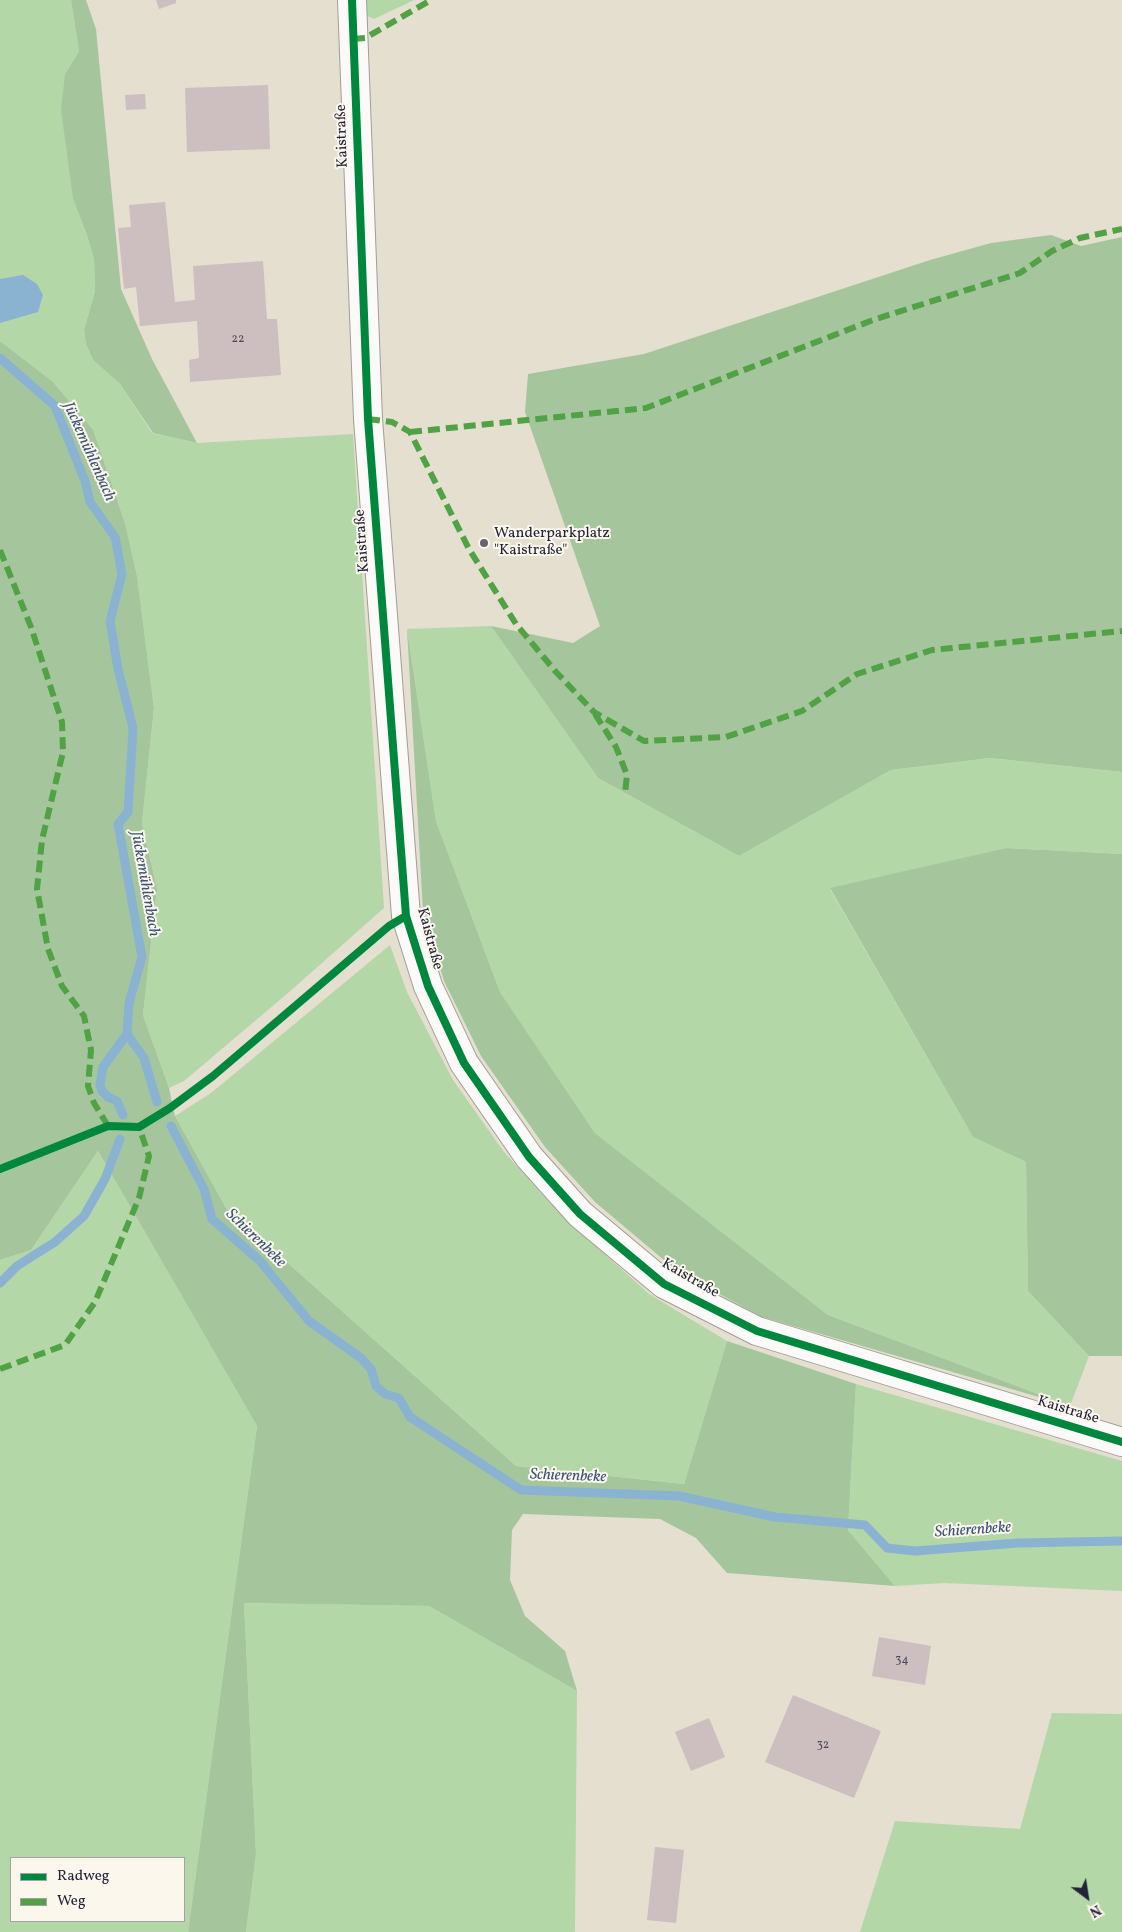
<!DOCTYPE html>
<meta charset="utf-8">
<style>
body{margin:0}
#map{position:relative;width:1122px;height:1932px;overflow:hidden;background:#e4dfcf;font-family:Vollkorn,serif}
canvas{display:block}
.legend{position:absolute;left:10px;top:1857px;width:175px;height:65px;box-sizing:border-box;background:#fbf7ec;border:1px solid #a4a2a5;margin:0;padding:6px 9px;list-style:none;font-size:15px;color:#22223b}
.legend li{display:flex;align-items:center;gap:10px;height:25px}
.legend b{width:25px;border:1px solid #a4a2a5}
.north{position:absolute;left:1062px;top:1872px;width:50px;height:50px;-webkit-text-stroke:4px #fbf7ec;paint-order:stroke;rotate:149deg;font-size:14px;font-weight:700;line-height:20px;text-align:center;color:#22223b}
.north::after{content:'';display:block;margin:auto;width:18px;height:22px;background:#22223b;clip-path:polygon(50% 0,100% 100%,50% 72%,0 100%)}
</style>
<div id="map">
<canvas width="1122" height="1932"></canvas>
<ul class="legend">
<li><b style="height:6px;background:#00873e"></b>Radweg</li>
<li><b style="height:6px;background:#50a245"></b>Weg</li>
</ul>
<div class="north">N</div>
</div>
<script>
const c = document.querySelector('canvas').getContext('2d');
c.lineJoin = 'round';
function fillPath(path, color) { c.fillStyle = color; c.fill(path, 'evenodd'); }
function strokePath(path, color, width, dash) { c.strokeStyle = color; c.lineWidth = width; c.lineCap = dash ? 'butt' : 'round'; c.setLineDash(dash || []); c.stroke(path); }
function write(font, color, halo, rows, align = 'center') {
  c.font = font + ' Vollkorn,serif'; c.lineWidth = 4; c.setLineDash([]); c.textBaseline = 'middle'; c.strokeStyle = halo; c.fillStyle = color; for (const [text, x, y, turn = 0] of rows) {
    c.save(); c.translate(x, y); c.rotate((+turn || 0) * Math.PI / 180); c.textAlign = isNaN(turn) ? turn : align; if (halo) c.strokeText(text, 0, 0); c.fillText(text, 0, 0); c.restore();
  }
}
const green = new Path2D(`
 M 0,0 L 71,0 L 79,51 L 65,74 L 86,232 L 94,259 L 95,291 L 84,330 L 86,344 L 93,360 L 120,384 L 152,433 L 197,443 L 353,434 L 384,908 L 288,993 L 184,1081 L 169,1088 L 143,1015 L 157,889 L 142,823 L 154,708 L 137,576 L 126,527 L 52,381 L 0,341 Z
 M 365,0 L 414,0 L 374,19 L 365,15 Z
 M 491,626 L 598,778 L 739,856 L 891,770 L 990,758 L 1122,772 L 1122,854 L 1006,848 L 830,889 L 973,1137 L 1026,1162 L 1028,1291 L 1089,1356 L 1070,1406 L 828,1315 L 595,1133 L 500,992 L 436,821 L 407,629 Z
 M 390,945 L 407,992 L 453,1080 L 504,1152 L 557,1211 L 649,1294 L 727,1341 L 684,1484 L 516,1466 L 226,1208 L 175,1116 L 211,1093 Z
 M 98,1151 L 257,1426 L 188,1932 L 0,1932 L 0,1260 L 31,1250 ZM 11,1858 L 184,1858 L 184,1921 L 11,1921 Z
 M 856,1384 L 1122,1461 L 1122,1591 L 945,1583 L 895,1586 L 848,1530 Z
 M 244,1603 L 429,1606 L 577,1691 L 575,1932 L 246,1932 L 256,1854 Z
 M 1052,1713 L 1122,1714 L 1122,1932 L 860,1932 L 895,1821 L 1020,1829 Z`);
const forest = new Path2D(`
 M 71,0 L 86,0 L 96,29 L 121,289 L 152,359 L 197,443 L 153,433 L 120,384 L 93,360 L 86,344 L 84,330 L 95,291 L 94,259 L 86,232 L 73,198 L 61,110 L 65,74 L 79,51 Z
 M 1051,235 L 1081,246 L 1122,237 L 1122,772 L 990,758 L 891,770 L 739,856 L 598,778 L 491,626 L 573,643 L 600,626 L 525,412 L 528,374 L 644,354 L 930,260 L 991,243 Z
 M 0,341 L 52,381 L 93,430 L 126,527 L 137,576 L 154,708 L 142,823 L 157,889 L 143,1015 L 169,1088 L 175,1116 L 226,1208 L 516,1466 L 684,1484 L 727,1341 L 856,1384 L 848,1530 L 895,1586 L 727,1573 L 696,1538 L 660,1519 L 523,1514 L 512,1530 L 510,1580 L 525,1616 L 565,1651 L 577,1691 L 429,1606 L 244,1603 L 256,1854 L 246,1932 L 188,1932 L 257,1426 L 98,1151 L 31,1250 L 0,1260 Z
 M 407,629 L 436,821 L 500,992 L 595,1133 L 828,1315 L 1070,1406 L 762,1317 L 677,1271 L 595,1202 L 545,1147 L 481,1056 L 444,981 L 423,912 Z
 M 1006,848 L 1122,854 L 1122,1356 L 1089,1356 L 1028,1291 L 1026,1162 L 973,1137 L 830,888 Z`);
const water = new Path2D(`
 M 23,275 L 37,284 L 43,295 L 38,312 L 0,323 L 0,279 Z`);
const stream = new Path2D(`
 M 0,358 L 55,406 L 85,481 L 90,502 L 115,537 L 122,574 L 110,621 L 118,669 L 133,728 L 128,812 L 118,824 L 142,957 L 129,1003 L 127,1034 L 103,1067 L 100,1084 L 102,1091 L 108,1097 L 117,1101 L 123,1115
 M 127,1034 L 144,1058 L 157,1102
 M 171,1126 L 204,1189 L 212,1219 L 260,1261 L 309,1321 L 361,1358 L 371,1369 L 376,1386 L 385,1394 L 399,1398 L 410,1417 L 521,1490 L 679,1496 L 775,1517 L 865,1525 L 887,1548 L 915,1551 L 1018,1543 L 1122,1541
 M 0,1283 L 17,1266 L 55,1242 L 84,1216 L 105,1179 L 120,1139`);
const building = new Path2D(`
 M 156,0 L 176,0 L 176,3 L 159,9 Z
 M 268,85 L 270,149 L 187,152 L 185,88 Z
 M 145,94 L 146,109 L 126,110 L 125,95 Z
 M 165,202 L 175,302 L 195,300 L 193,266 L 263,261 L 267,319 L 277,319 L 281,375 L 190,382 L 189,360 L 199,358 L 197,321 L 140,326 L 136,287 L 124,289 L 118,228 L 131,227 L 129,205 Z
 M 879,1637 L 931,1646 L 925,1685 L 872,1676 Z
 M 793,1695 L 881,1731 L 854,1798 L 765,1762 Z
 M 709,1718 L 725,1757 L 691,1771 L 675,1732 Z
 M 655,1847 L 684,1850 L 676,1923 L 647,1920 Z`);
const tertiary = new Path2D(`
 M 352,0 L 368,419 L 406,916 L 428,986 L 464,1063 L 529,1157 L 580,1214 L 664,1284 L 757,1331 L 1122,1442`);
const quiet = new Path2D(`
 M 353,39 L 365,38 L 431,0
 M 368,419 L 392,422 L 410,432 L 469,549 L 516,624 L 556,672 L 594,712 L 644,741 L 726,737 L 802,711 L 857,674 L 932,650 L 1122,631
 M 410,432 L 646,408 L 873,320 L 1020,273 L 1052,251 L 1080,238 L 1122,229
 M 0,550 L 31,627 L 62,722 L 63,752 L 42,840 L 37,889 L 48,949 L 62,986 L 84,1016 L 91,1050 L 88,1086 L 94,1103 L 108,1126
 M 595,714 L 616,747 L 627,775 L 625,793
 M 0,1369 L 65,1345 L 95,1302 L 139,1198 L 149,1156 L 139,1127`);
const cycleway = new Path2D(`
 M 352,0 L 368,419 L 406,916 L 428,986 L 464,1063 L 529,1157 L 580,1214 L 664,1284 L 757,1331 L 1122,1442
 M 0,1169 L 108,1126 L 139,1127 L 170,1108 L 213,1076 L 389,926 L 406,916`);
const markers = [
 [484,543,5,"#66646f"]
];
const numberNames = [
 ["22",238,340],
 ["34",902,1661],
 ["32",823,1746]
];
const streetNames = [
 ["Kaistraße",343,136,-92],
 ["Kaistraße",363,541,-94],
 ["Kaistraße",429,939,75],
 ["Kaistraße",690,1279,30],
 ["Kaistraße",1068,1411,17]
];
const poiNames = [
 ["Wanderparkplatz",494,534],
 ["\"Kaistraße\"",494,551]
];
const waterNames = [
 ["Jückemühlenbach",88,452,66],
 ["Jückemühlenbach",144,884,80],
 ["Schierenbeke",255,1239,44],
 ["Schierenbeke",568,1477,2],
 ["Schierenbeke",973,1531,-4]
];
fillPath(green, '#b4d7a8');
fillPath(forest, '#a5c69d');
fillPath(water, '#8ab3d2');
strokePath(stream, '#8ab3d2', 9);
fillPath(building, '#cdbec0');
strokePath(tertiary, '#a09e97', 30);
strokePath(tertiary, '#fbfaf8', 28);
strokePath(quiet, '#50a245', 6, [12, 6]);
strokePath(cycleway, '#00873e', 8);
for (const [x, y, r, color] of markers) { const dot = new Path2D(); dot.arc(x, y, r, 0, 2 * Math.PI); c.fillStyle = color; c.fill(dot); strokePath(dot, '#fbf7ec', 2); }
write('12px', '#4d495c', null, numberNames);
write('15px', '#22223b', '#fbf7ec', streetNames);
write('15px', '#22223b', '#fbf7ec', poiNames, 'left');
write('italic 16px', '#3c5478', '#fbf7ec', waterNames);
</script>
